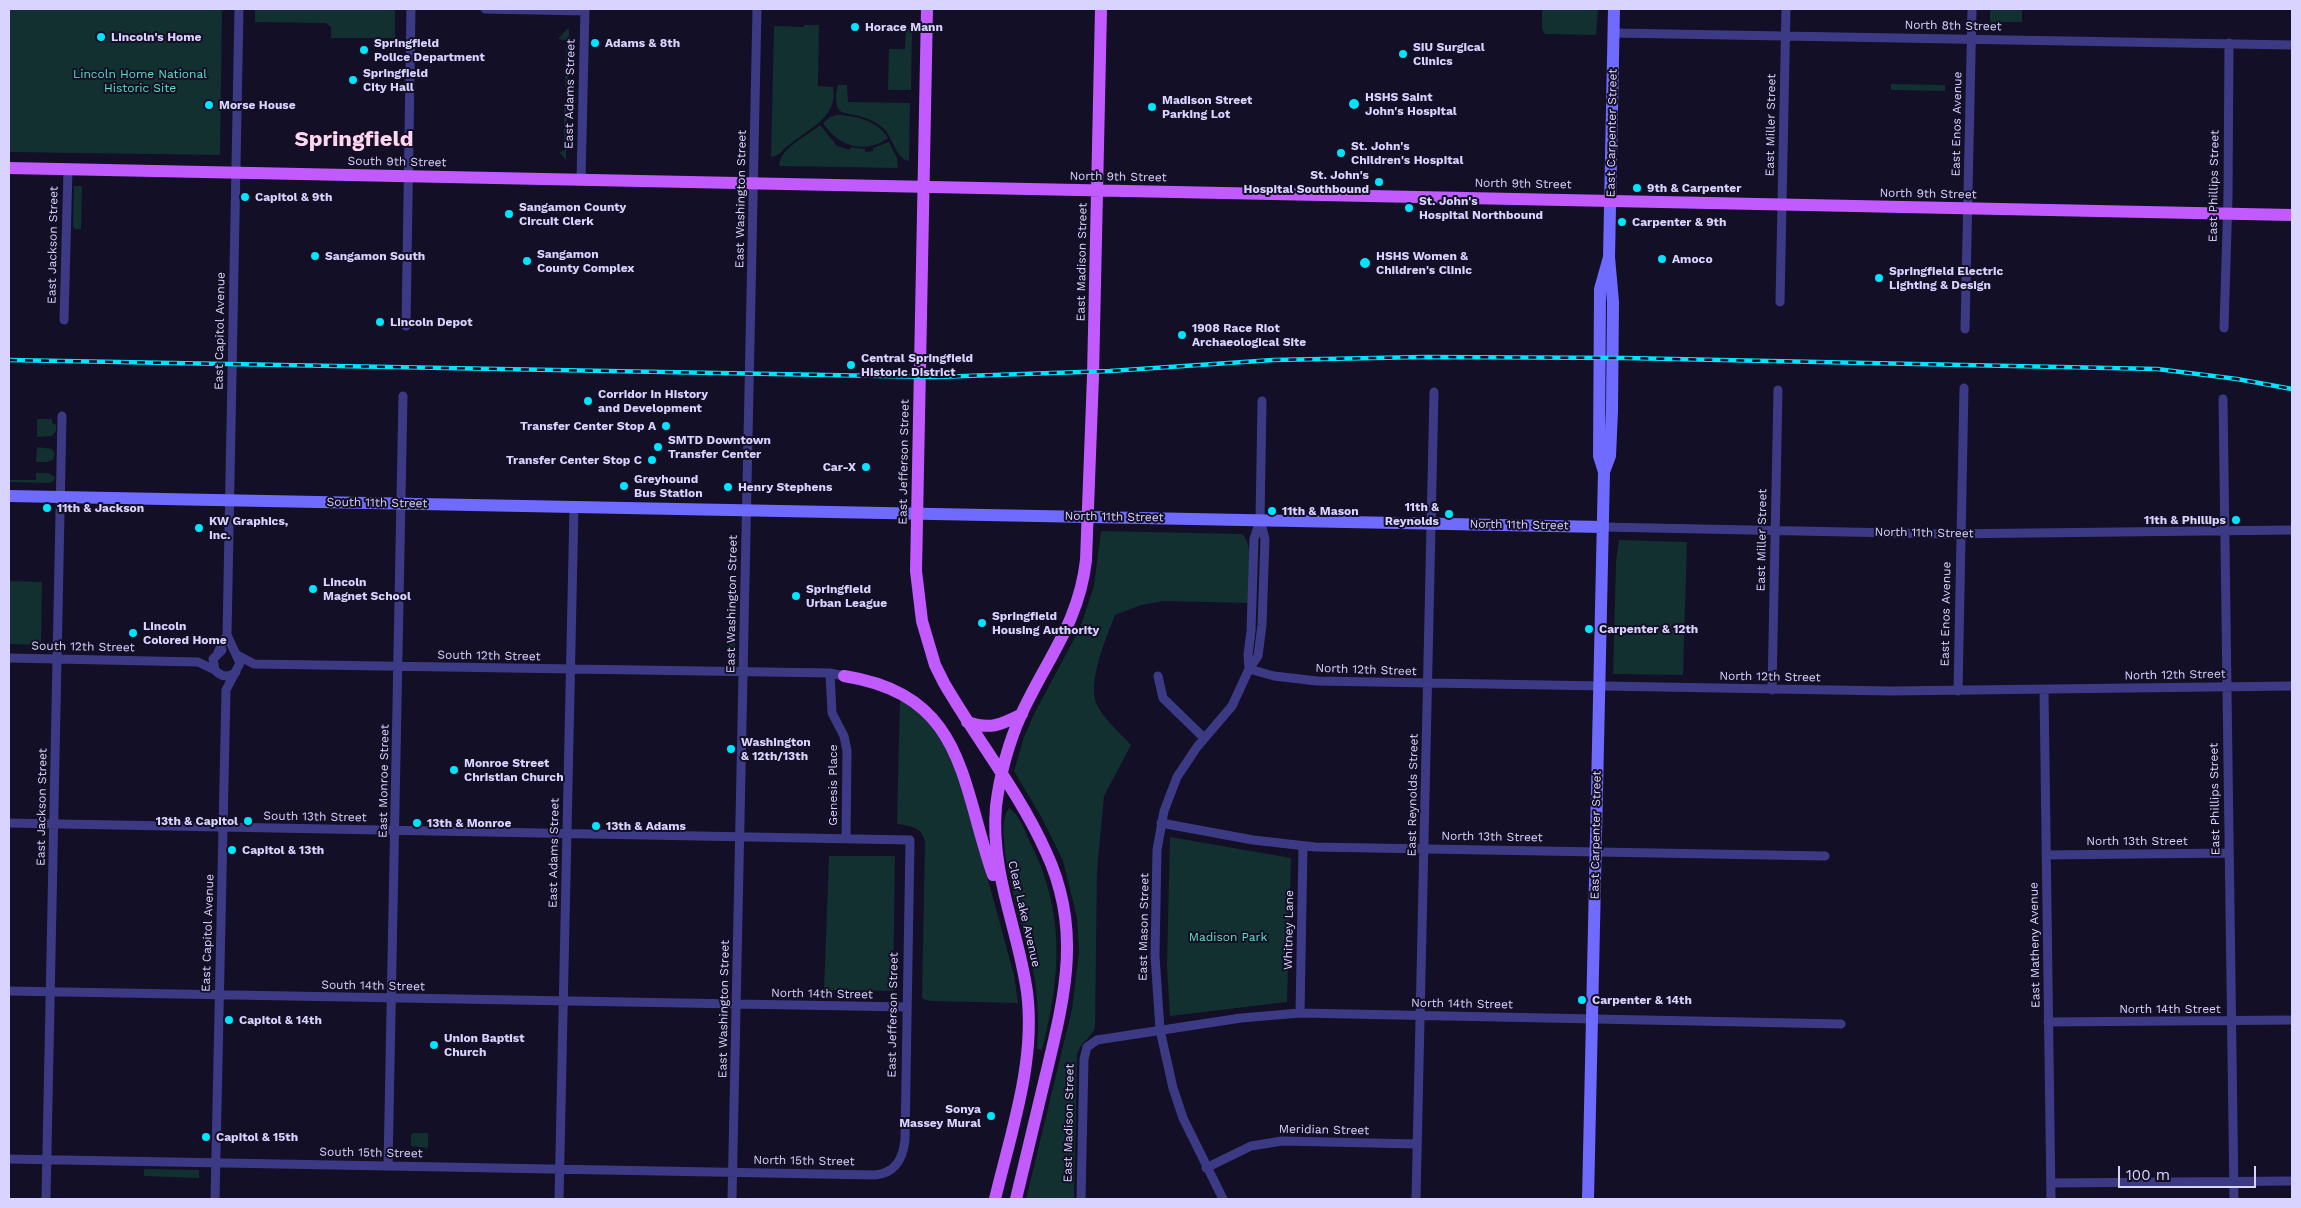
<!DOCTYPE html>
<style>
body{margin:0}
#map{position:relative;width:2301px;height:1208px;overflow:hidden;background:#130f26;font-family:"Work Sans",sans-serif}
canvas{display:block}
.frame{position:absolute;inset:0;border:10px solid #d9d4ff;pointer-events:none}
.scale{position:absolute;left:2118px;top:1166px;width:138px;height:22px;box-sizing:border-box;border:2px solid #d9d4ff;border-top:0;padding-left:6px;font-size:15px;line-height:18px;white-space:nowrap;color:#d9d4ff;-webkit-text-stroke:4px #130f26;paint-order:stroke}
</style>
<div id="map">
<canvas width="2301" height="1208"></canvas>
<div class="frame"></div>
<div class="scale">100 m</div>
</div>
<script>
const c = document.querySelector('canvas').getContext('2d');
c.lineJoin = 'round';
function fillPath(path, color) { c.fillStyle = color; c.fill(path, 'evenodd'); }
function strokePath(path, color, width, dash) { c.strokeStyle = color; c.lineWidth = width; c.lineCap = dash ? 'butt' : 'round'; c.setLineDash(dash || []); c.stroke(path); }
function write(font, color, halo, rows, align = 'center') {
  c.font = font + ' "Work Sans",sans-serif'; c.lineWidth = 4; c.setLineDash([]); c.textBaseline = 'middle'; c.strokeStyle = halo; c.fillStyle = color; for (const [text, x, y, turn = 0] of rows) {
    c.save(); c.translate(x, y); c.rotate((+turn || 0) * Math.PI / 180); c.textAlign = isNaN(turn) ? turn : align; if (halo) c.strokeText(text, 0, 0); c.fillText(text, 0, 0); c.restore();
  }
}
const green = new Path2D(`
 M 9,9 L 222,9 L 220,155 L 9,152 Z
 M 255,9 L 395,9 L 395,38 L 331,38 L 331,27 L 326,23 L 255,22 Z
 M 1542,9 L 1598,9 L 1596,35 L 1545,34 L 1542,28 Z
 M 1990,9 L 2022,9 L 2022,22 L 1990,22 Z
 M 804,25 L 819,25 L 818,86 L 833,87 C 839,116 809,129 790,144 C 783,149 780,156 771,157 L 774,26 L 804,27 Z
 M 567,29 L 569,29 L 568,86 L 565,86 L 566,40 L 558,39 Z
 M 906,29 L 912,29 L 911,90 L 888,90 L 889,49 L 905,49 Z
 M 1891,84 L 1945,85 L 1945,91 L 1891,90 Z
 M 838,85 L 847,85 L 848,102 L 910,103 L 909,161 C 897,159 893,140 886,131 C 879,123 866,117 855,115 C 851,114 844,114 840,111 C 834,106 836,91 838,85 Z
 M 564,104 L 567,104 L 566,160 L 559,152 L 564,151 Z
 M 836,115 C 855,115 878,121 888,138 C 864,155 838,146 823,123 L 830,117 Z
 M 820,125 L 837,146 L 850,150 L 851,147 L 865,149 L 865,152 L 873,151 L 873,148 L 889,142 L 897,158 L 898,168 L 779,166 C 781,146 807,137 820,125 Z
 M 74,186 L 82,186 L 81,229 L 75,229 L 73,226 Z
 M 37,419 L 52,419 L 52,423 L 56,425 L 56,431 L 52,436 L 37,437 Z
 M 37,447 L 52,449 L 55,454 L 53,460 L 47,462 L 36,462 Z
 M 36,473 L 48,473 L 55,477 L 54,481 L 49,483 L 9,482 L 9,480 L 36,480 Z
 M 1101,531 L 1242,534 C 1255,546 1249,585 1249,603 L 1163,601 L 1141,605 L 1115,615 C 1107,636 1085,686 1098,707 C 1106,721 1120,733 1131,745 L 1104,796 L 1097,871 L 1095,1028 C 1090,1040 1080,1041 1077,1056 L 1074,1199 L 1026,1199 L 1072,1009 L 1079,953 L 1077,918 L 1063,861 L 1043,820 L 1014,771 L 1024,737 L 1034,714 L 1080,628 L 1094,586 Z
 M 1619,540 L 1687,542 L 1683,675 L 1613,674 L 1616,562 Z
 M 9,581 L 42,582 L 41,645 L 9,644 Z
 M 731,589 L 735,590 L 736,595 L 735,659 L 729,659 Z
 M 900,697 L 909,703 L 944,739 L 964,792 L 1014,975 L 1018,1003 L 930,1001 L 923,999 L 922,997 L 925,843 C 923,827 911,826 897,824 Z
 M 1009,808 C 1018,813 1025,830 1029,840 C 1066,913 1061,974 1042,1050 L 1037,1049 C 1039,1026 1038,1004 1035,980 C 1030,948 989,832 1009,808 Z
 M 1170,837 L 1291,858 L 1287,1002 L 1170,1016 L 1167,967 Z
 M 829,856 L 895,856 L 893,991 L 824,990 Z
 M 413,1133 L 428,1133 L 428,1148 L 411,1146 L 411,1135 Z
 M 144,1169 L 199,1170 L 199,1178 L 144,1176 Z`);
const street = new Path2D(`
 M 485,9 L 585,11
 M 1614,33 L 2292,45
 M 581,180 L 585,9
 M 1780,302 L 1786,9
 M 64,320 L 68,169
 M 406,326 L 411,9
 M 2224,328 L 2228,196 L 2229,43
 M 1965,329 L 1972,9
 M 2223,399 L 2234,1199
 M 1603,527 L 1945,534 L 2292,530
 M 222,650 L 213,659 L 215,670 C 221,677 229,678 236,672
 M 218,652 L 227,635 L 239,9
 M 237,655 L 254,664 L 830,673 L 844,676
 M 9,658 L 198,662 L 215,670
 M 1249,669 L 1274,676 L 1317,681 L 1890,691 L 2292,686
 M 1249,669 L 1248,655 L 1251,631 L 1254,539 L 1260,520 L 1262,401
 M 830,673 L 832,713 L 844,736 L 847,751 L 846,839
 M 1158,676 L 1163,698 L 1204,738
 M 1772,690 L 1778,390
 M 2044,690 L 2051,1199
 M 1958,691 L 1964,388
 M 9,823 L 910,840 L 905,1140 C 903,1158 896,1173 875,1175 L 9,1159
 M 1161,823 L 1253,840 L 1315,847 L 1825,856
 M 2046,855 L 2228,853
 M 9,991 L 907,1007
 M 1300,1013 L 1303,847
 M 2048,1022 L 2292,1020
 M 388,1166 L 403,396
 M 1206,1168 L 1251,1146 L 1282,1141 L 1417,1144
 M 2051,1183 L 2292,1181
 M 46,1199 L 62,416
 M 215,1199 L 226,690 L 240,663 L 227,635
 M 559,1199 L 574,507
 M 732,1199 L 757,9
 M 1081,1199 L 1084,1059 L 1087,1047 L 1097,1040 L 1241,1018 L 1300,1013 L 1841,1024
 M 1223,1199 L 1183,1118 L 1173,1088 L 1160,1030 L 1155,956 L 1157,850 L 1164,811 L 1177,777 L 1197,747 L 1232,706 L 1249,669 L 1258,656 L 1262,625 L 1265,539 L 1260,520
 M 1416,1199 L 1434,392`);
const secondary = new Path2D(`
 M 1604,472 L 1610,456 L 1612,411 L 1613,302 L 1609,257 L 1614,9
 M 9,496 L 1603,527
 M 1588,1199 L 1604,472 L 1599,456 L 1600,289 L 1609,257`);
const primary = new Path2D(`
 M 927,9 L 916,571 L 922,621 L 935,665 L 944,683 C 977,740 1019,792 1046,852 C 1082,929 1065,995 1046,1074 C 1036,1116 1026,1157 1016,1199
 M 9,168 L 2292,215
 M 844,676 C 965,695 960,780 993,875
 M 967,722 C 991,730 1000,725 1022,714
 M 995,1199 C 1011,1132 1036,1061 1027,992 C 1018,928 990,873 996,806 C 1000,775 1008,744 1021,715 C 1046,660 1079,623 1086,560 L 1093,376 L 1101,9`);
const rail = new Path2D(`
 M 9,360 L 936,377 L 1110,371 L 1273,360 L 1424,357 L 1625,358 L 2157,369 L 2237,379 L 2292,389`);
const markers = [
 [855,27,5,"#00e5ff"],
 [101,37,5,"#00e5ff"],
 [595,43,5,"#00e5ff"],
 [364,50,5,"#00e5ff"],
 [1403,54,5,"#00e5ff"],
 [353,80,5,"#00e5ff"],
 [1354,104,6,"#00e5ff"],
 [209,105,5,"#00e5ff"],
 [1152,107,5,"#00e5ff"],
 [1341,153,5,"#00e5ff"],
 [1379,182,5,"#00e5ff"],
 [1637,188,5,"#00e5ff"],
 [245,197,5,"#00e5ff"],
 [1409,208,5,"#00e5ff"],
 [509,214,5,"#00e5ff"],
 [1622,222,5,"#00e5ff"],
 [315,256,5,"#00e5ff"],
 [1662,259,5,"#00e5ff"],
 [527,261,5,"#00e5ff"],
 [1365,263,6,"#00e5ff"],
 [1879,278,5,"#00e5ff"],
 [380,322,5,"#00e5ff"],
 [1182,335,5,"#00e5ff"],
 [851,365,5,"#00e5ff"],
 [588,401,5,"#00e5ff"],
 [666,426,5,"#00e5ff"],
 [658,447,5,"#00e5ff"],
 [652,460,5,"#00e5ff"],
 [866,467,5,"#00e5ff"],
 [624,486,5,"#00e5ff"],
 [728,487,5,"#00e5ff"],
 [47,508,5,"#00e5ff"],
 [1272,511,5,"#00e5ff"],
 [1449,514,5,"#00e5ff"],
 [2236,520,5,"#00e5ff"],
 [199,528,5,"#00e5ff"],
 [313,589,5,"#00e5ff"],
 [796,596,5,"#00e5ff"],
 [982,623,5,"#00e5ff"],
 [1589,629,5,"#00e5ff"],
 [133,633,5,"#00e5ff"],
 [731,749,5,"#00e5ff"],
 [454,770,5,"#00e5ff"],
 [248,821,5,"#00e5ff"],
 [417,823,5,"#00e5ff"],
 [596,826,5,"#00e5ff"],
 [232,850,5,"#00e5ff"],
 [1582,1000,5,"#00e5ff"],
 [229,1020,5,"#00e5ff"],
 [434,1045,5,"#00e5ff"],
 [991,1116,5,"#00e5ff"],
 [206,1137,5,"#00e5ff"]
];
const streetNames = [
 ["North 8th Street",1953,26,1],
 ["East Adams Street",570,94,-89],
 ["East Enos Avenue",1957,124,-89],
 ["East Miller Street",1771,125,-89],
 ["East Carpenter Street",1612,133,-89],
 ["South 9th Street",397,162,1],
 ["North 9th Street",1118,177,1],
 ["North 9th Street",1523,184,1],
 ["East Phillips Street",2214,186,-89],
 ["North 9th Street",1928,194,1],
 ["East Washington Street",741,199,-89],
 ["East Jackson Street",53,245,-89],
 ["East Madison Street",1082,262,-89],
 ["East Capitol Avenue",220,331,-89],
 ["East Jefferson Street",904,462,-89],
 ["South 11th Street",377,503,1],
 ["North 11th Street",1114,517,1],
 ["North 11th Street",1519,525,1],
 ["North 11th Street",1924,533,1],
 ["East Miller Street",1762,540,-89],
 ["East Washington Street",732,604,-89],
 ["East Enos Avenue",1946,614,-89],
 ["South 12th Street",83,647,1],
 ["South 12th Street",489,656,1],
 ["North 12th Street",1366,670,2],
 ["North 12th Street",2175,675,-1],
 ["North 12th Street",1770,677,1],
 ["East Monroe Street",384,781,-89],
 ["Genesis Place",833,785,-90],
 ["East Reynolds Street",1413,795,-89],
 ["East Phillips Street",2215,799,-91],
 ["East Jackson Street",42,807,-89],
 ["South 13th Street",315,817,1],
 ["East Carpenter Street",1596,835,-89],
 ["North 13th Street",1492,837,1],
 ["North 13th Street",2137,841],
 ["East Adams Street",554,853,-89],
 ["Clear Lake Avenue",1024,914,77],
 ["East Mason Street",1144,927,-89],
 ["Whitney Lane",1289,930,-89],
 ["East Capitol Avenue",208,933,-88],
 ["East Matheny Avenue",2035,945,-91],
 ["South 14th Street",373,986,1],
 ["North 14th Street",822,994,1],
 ["North 14th Street",1462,1004,1],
 ["East Washington Street",724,1009,-89],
 ["North 14th Street",2170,1009],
 ["East Jefferson Street",893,1015,-89],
 ["East Madison Street",1069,1123,-89],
 ["Meridian Street",1324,1130,1],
 ["South 15th Street",371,1153,1],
 ["North 15th Street",804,1161,1]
];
const poiNames = [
 ["Horace Mann",865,27],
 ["Lincoln's Home",111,37],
 ["Springfield",374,43],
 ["Police Department",374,57],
 ["Adams & 8th",605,43],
 ["SIU Surgical",1413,47],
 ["Clinics",1413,61],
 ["Springfield",363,73],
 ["City Hall",363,87],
 ["HSHS Saint",1365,97],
 ["John's Hospital",1365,111],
 ["Madison Street",1162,100],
 ["Parking Lot",1162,114],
 ["Morse House",219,105],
 ["St. John's",1351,146],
 ["Children's Hospital",1351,160],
 ["St. John's",1369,175,"right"],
 ["Hospital Southbound",1369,189,"right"],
 ["9th & Carpenter",1647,188],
 ["Capitol & 9th",255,197],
 ["St. John's",1419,201],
 ["Hospital Northbound",1419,215],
 ["Sangamon County",519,207],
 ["Circuit Clerk",519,221],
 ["Carpenter & 9th",1632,222],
 ["Sangamon",537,254],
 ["County Complex",537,268],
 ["Sangamon South",325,256],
 ["HSHS Women &",1376,256],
 ["Children's Clinic",1376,270],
 ["Amoco",1672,259],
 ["Springfield Electric",1889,271],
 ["Lighting & Design",1889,285],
 ["Lincoln Depot",390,322],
 ["1908 Race Riot",1192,328],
 ["Archaeological Site",1192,342],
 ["Central Springfield",861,358],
 ["Historic District",861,372],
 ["Corridor in History",598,394],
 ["and Development",598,408],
 ["Transfer Center Stop A",656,426,"right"],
 ["SMTD Downtown",668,440],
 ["Transfer Center",668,454],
 ["Transfer Center Stop C",642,460,"right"],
 ["Car-X",856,467,"right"],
 ["Greyhound",634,479],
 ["Bus Station",634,493],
 ["Henry Stephens",738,487],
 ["11th &",1439,507,"right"],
 ["Reynolds",1439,521,"right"],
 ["11th & Jackson",57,508],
 ["11th & Mason",1282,511],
 ["11th & Phillips",2226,520,"right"],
 ["KW Graphics,",209,521],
 ["Inc.",209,535],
 ["Lincoln",323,582],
 ["Magnet School",323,596],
 ["Springfield",806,589],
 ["Urban League",806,603],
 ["Springfield",992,616],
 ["Housing Authority",992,630],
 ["Lincoln",143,626],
 ["Colored Home",143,640],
 ["Carpenter & 12th",1599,629],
 ["Washington",741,742],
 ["& 12th/13th",741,756],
 ["Monroe Street",464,763],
 ["Christian Church",464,777],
 ["13th & Capitol",238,821,"right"],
 ["13th & Monroe",427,823],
 ["13th & Adams",606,826],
 ["Capitol & 13th",242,850],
 ["Carpenter & 14th",1592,1000],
 ["Capitol & 14th",239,1020],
 ["Union Baptist",444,1038],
 ["Church",444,1052],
 ["Sonya",981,1109,"right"],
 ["Massey Mural",981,1123,"right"],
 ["Capitol & 15th",216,1137]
];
const parkNames = [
 ["Lincoln Home National",140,74],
 ["Historic Site",140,88],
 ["Madison Park",1228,937]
];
const townNames = [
 ["Springfield",354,140]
];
fillPath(green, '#12302f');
strokePath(street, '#3d3a85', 9);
strokePath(secondary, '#6f6bff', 12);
strokePath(primary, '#c25bff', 12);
strokePath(rail, '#00e5ff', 4.5);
strokePath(rail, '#130f26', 2.5, [8]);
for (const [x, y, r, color] of markers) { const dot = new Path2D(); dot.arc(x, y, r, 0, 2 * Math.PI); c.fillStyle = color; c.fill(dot); strokePath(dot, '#130f26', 2); }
write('12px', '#d9d4ff', '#130f26', streetNames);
write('bold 12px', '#d9d4ff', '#130f26', poiNames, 'left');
write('12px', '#5fe0c0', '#130f26', parkNames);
write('bold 22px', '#ffd6f0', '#130f26', townNames);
</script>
